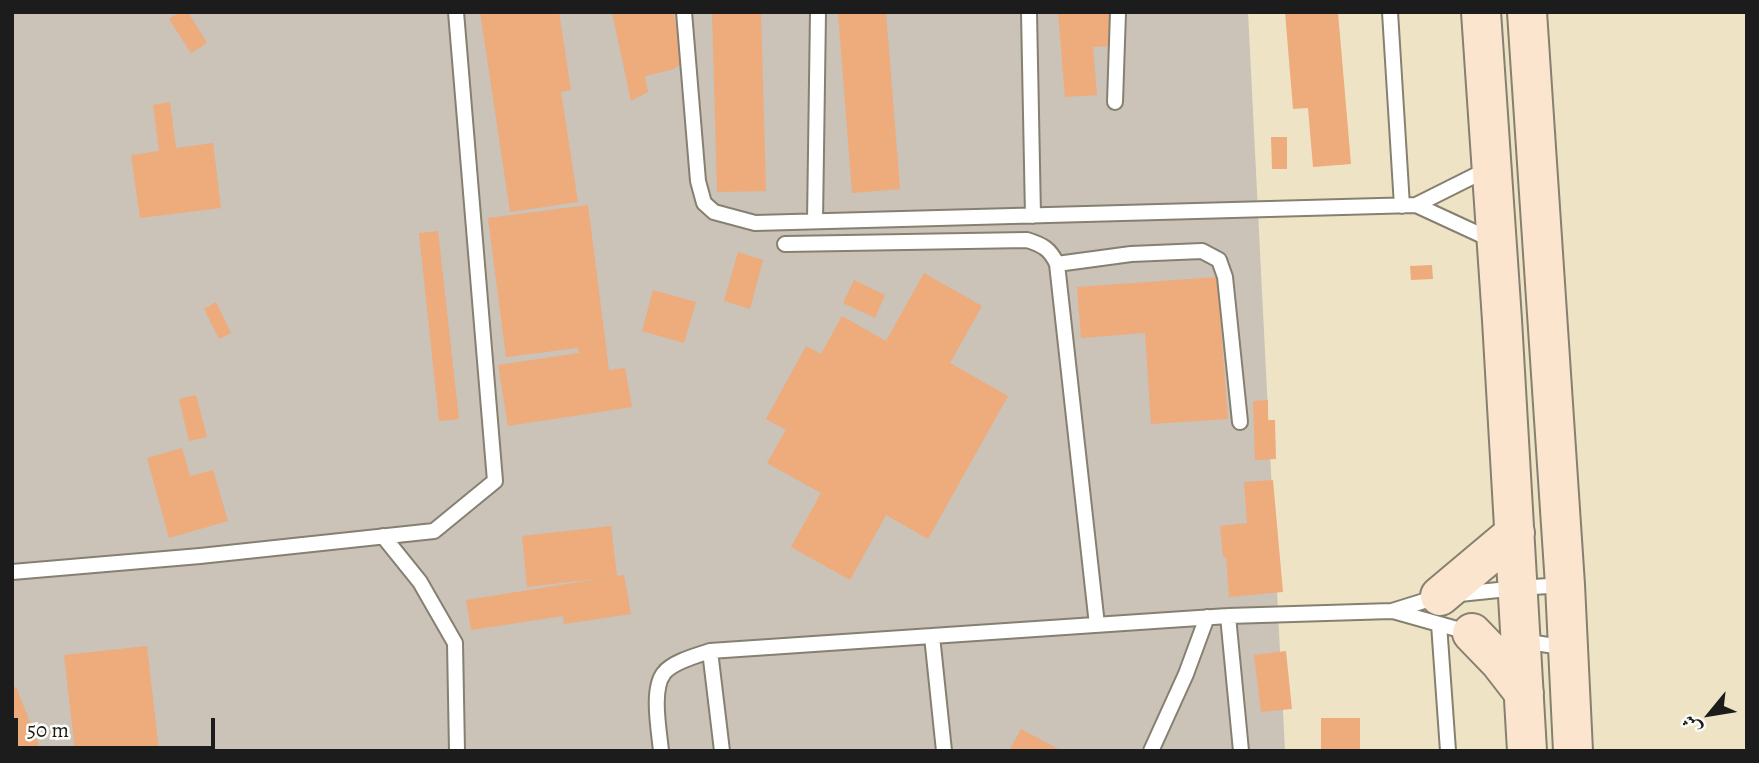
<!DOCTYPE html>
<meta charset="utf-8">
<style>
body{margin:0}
#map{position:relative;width:1759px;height:763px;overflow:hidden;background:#eee4c5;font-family:Alegreya,Amiri,serif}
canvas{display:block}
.frame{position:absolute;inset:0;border:14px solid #1c1c1c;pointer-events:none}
.north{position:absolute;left:1675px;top:679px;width:70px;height:70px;-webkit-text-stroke:5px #fdfcf7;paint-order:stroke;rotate:240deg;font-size:19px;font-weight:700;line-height:28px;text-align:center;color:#1c1c1c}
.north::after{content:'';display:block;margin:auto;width:24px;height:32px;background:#1c1c1c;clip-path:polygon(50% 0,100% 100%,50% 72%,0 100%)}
.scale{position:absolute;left:14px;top:718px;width:201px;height:32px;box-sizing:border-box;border:4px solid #1c1c1c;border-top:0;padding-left:9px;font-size:21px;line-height:24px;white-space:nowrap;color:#1c1c1c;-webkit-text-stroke:5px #fdfcf7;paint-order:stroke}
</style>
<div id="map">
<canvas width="1759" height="763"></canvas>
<div class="frame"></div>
<div class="north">ش</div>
<div class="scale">50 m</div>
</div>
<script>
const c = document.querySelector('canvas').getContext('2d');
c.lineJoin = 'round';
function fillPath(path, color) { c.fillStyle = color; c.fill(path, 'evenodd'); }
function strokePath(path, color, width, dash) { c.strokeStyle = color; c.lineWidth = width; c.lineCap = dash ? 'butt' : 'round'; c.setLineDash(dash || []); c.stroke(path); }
const industrial = new Path2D(`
 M 12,12 L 1248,12 L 1285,751 L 12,751 Z`);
const building = new Path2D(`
 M 180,12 L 188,12 L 207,43 L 191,53 L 169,19 Z
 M 480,12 L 559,12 L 571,90 L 561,92 L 578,202 L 510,212 Z
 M 612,12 L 673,12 L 684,63 L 671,70 L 645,76 L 648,92 L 631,101 Z
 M 712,12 L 761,12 L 766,191 L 717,192 Z
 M 838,12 L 886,12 L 900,189 L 852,193 Z
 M 1058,12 L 1110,12 L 1112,46 L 1093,47 L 1097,95 L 1065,97 Z
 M 1285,12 L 1338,12 L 1351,164 L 1313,167 L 1308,108 L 1293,109 Z
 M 170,102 L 176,148 L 213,143 L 221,208 L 140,218 L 131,155 L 159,151 L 153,105 Z
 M 1271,137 L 1287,137 L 1287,169 L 1272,169 Z
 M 588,205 L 609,370 L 625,368 L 632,407 L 508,426 L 498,365 L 579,353 L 578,348 L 506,357 L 488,218 Z
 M 438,231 L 459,419 L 439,421 L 419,233 Z
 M 738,252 L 763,260 L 750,309 L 724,301 Z
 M 1432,265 L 1433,279 L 1411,280 L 1410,266 Z
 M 924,273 L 982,306 L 950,363 L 1008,396 L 928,539 L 886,515 L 850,580 L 791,547 L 821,493 L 767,463 L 786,430 L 766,419 L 806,346 L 821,354 L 842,316 L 886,341 Z
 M 1217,277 L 1228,419 L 1151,424 L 1145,333 L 1081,338 L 1077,287 Z
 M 854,280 L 885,295 L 875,318 L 843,303 Z
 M 653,290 L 696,302 L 684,343 L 642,331 Z
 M 216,302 L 231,333 L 219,339 L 204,309 Z
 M 196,395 L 207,437 L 189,441 L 179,399 Z
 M 1268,400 L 1268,420 L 1275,420 L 1276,459 L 1255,460 L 1253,401 Z
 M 182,448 L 190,476 L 213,470 L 228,521 L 169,538 L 147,458 Z
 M 1273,480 L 1283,592 L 1229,597 L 1226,557 L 1223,557 L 1220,526 L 1247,523 L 1244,482 Z
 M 611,526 L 617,576 L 624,575 L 631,614 L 564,624 L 563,616 L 471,630 L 466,600 L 604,578 L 527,587 L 522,536 Z
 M 147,646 L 159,751 L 75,751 L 64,655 Z
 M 1286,651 L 1292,709 L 1261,712 L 1254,655 Z
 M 16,687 L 39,745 L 24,751 L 12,751 L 12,688 Z
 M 1321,718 L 1360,718 L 1360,751 L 1321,751 Z
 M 1021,729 L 1062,751 L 1009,751 Z`);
const lane = new Path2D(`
 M 684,12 L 698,181 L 704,203 L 714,212 L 755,223 L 1416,205 L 1490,168
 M 1029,12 L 1033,216
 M 1390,12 L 1402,206
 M 1115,102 L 1118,12
 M 1416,205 L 1494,241
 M 815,221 L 818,12
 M 785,244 L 1027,240 C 1043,245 1050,249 1057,264 L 1097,625
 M 1057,264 L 1131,254 L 1202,251 L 1219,260 L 1225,277 L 1240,422
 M 383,536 L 420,582 L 455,643 L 457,751
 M 12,572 L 200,556 L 434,531 L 495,481 L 456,12
 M 1393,611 L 1471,633
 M 1228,616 L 1241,751
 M 1439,624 L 1448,751
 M 932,636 L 944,751
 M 1522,641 L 1568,648
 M 710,651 L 722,751
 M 661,751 C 659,730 651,689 664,673 C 672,662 698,655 710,651 L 1228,616 L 1392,611 L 1440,596 L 1518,588 L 1564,585
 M 1151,751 L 1186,674 L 1207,617`);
const secondary = new Path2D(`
 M 1481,12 L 1502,320 L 1527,751
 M 1527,12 L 1565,585 L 1573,751
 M 1440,596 L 1515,533
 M 1472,633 L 1500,662 L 1524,693`);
fillPath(industrial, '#cbc2b8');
fillPath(building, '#eeab7b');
strokePath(lane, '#858070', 18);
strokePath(secondary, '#858070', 42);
strokePath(lane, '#fff', 14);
strokePath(secondary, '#fbe5cf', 38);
</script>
